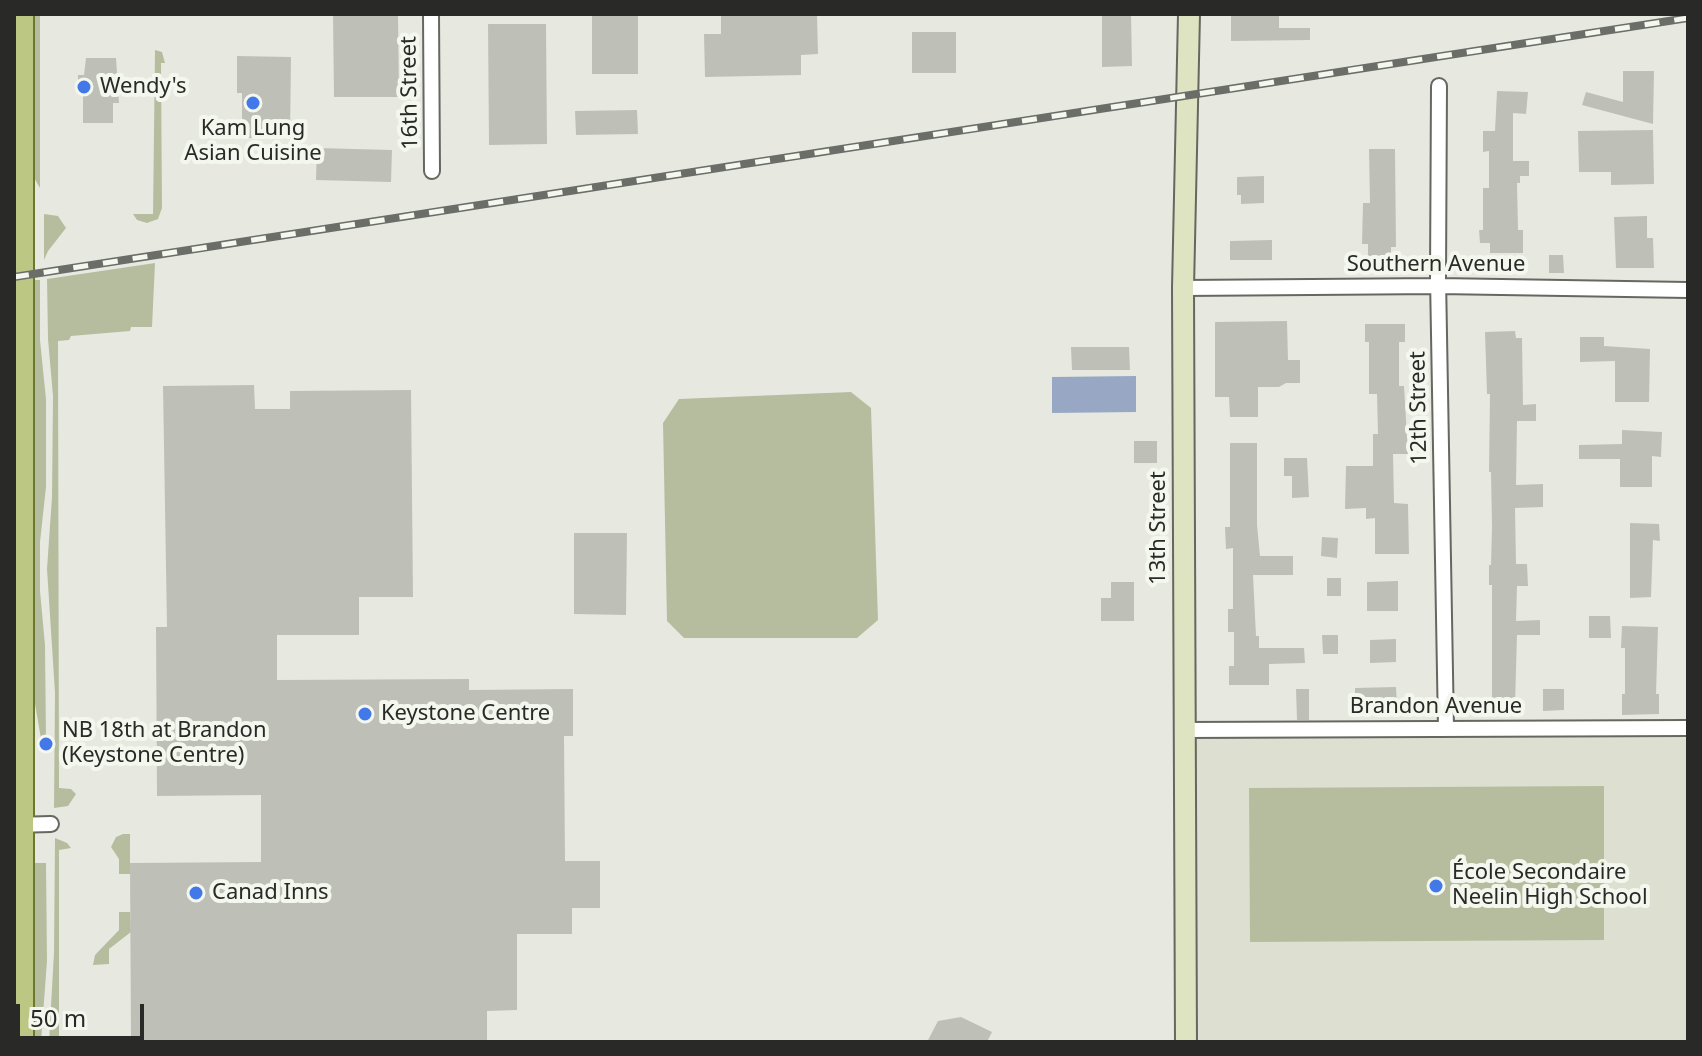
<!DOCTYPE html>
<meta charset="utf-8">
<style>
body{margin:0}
#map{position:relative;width:1702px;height:1056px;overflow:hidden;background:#e7e9e1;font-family:"Noto Sans",sans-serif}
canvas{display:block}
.frame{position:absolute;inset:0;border:16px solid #292a27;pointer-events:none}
.scale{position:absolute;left:16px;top:1004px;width:128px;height:36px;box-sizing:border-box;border:4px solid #292a27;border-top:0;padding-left:10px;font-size:24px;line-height:28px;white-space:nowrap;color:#292a27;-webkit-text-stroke:6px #f4f7ee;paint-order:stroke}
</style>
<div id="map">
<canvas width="1702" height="1056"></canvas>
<div class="frame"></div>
<div class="scale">50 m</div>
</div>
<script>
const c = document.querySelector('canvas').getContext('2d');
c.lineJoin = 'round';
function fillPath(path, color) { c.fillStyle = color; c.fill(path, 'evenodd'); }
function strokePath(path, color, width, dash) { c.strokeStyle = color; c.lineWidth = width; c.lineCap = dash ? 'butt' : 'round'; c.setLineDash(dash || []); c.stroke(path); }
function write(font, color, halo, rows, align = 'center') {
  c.font = font + ' "Noto Sans",sans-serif'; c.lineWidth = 8; c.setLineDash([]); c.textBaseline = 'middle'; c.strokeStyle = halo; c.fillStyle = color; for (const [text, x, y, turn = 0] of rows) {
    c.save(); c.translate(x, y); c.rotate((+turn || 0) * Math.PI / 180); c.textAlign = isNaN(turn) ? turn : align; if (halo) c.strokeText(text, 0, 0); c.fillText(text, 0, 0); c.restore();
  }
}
const built = new Path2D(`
 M 1688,728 L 1688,1042 L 1186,1042 L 1183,730 Z`);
const green = new Path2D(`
 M 33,14 L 40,14 L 40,188 L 33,176 Z
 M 155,50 L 162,52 L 165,63 L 161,63 L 162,208 L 158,219 L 147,223 L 137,220 L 133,214 L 153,214 Z
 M 44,214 L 58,216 L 66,228 L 48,251 L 44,260 Z
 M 155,263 L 152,327 L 131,327 L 130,331 L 71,336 L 69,340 L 58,341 L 59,788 L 71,789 L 76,794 L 68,806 L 54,808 L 55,693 L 47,569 L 52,497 L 53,396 L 48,339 L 47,279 Z
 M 33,280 L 40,280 L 40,340 L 46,399 L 46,487 L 40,542 L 40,591 L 45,645 L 46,739 L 41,739 L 32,686 Z
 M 851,392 L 871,408 L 878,620 L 857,638 L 684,638 L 667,621 L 663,423 L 679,399 Z
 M 1604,786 L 1604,940 L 1250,942 L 1249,788 Z
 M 123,834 L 130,834 L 130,874 L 119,874 L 119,859 L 111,847 L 116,837 Z
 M 55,838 L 67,843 L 71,848 L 59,850 L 59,1042 L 49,1042 L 54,952 Z
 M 33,863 L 46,863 L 47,961 L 41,1042 L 32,1042 Z
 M 119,912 L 130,912 L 131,932 L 109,949 L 109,964 L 93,965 L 95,955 L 119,930 Z`);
const water = new Path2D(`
 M 1136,376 L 1136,412 L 1052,413 L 1052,377 Z`);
const building = new Path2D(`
 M 333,14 L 398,14 L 399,97 L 334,97 Z
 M 592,14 L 638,14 L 638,74 L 592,74 Z
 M 721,14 L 817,14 L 818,54 L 801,55 L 801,75 L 705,77 L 704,34 L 721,34 Z
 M 1102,14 L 1131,14 L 1132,66 L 1102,67 Z
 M 1231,14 L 1279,14 L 1279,28 L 1310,28 L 1310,40 L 1231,41 Z
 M 488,24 L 546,24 L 547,144 L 489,145 Z
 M 912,32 L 956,32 L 956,73 L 912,73 Z
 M 237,56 L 291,57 L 290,138 L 242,138 L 242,93 L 237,93 Z
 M 86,58 L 116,58 L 119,103 L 113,103 L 113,123 L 83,123 L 83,93 L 78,93 L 78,75 L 84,75 Z
 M 1623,71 L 1654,71 L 1653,124 L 1582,105 L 1586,92 L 1623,102 Z
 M 1497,91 L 1528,92 L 1526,114 L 1513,113 L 1513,161 L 1529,161 L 1529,176 L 1520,176 L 1520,183 L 1517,183 L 1518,230 L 1523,230 L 1523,253 L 1490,253 L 1490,243 L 1480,243 L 1479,230 L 1483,230 L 1483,188 L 1489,188 L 1489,151 L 1483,152 L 1483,131 L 1495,131 Z
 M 637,110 L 638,134 L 576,135 L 575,111 Z
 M 1653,130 L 1654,184 L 1611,185 L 1611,172 L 1579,172 L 1578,131 Z
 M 317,148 L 392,150 L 391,182 L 316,180 Z
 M 1369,149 L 1395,149 L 1396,247 L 1391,247 L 1391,267 L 1368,268 L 1368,244 L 1362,244 L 1363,203 L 1370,203 Z
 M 1264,176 L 1264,203 L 1241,204 L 1241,195 L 1237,195 L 1237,177 Z
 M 1647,216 L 1647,238 L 1653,238 L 1654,268 L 1616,268 L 1614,217 Z
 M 1272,240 L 1272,260 L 1230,260 L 1230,241 Z
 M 1549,255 L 1563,255 L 1564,273 L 1549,273 Z
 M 1287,321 L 1288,360 L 1300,360 L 1300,383 L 1286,383 L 1279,387 L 1258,387 L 1258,417 L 1230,417 L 1229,397 L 1215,397 L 1215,322 Z
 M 1365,324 L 1405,324 L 1405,342 L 1399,342 L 1399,386 L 1404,386 L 1408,454 L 1393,454 L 1394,503 L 1408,504 L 1409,554 L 1375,554 L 1375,518 L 1366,519 L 1366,508 L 1345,509 L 1346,466 L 1373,466 L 1373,434 L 1378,434 L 1377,394 L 1369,394 L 1369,342 L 1365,342 Z
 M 1515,331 L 1516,338 L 1522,338 L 1523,405 L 1536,404 L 1536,421 L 1517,421 L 1516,485 L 1543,484 L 1543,507 L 1515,508 L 1516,564 L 1527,564 L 1528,586 L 1517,586 L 1516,621 L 1540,620 L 1540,635 L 1517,635 L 1515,706 L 1492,706 L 1492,585 L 1489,585 L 1489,565 L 1491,565 L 1492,527 L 1491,472 L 1489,472 L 1490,394 L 1487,394 L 1485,332 Z
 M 1580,337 L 1604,337 L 1604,346 L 1650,349 L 1649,402 L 1615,402 L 1615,361 L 1580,362 Z
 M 1071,347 L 1129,347 L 1130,370 L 1072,370 Z
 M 254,385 L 255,409 L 290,409 L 290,391 L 411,390 L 413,597 L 359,597 L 359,635 L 277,635 L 277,680 L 469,679 L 469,690 L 573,689 L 573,736 L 564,736 L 565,861 L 600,861 L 600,908 L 572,908 L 572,934 L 517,934 L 517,1010 L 487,1011 L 487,1042 L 131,1042 L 130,863 L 261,862 L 261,795 L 157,796 L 156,627 L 167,627 L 163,386 Z
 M 1622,430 L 1662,432 L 1661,457 L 1652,456 L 1652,487 L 1620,487 L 1620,459 L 1579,459 L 1579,445 L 1622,444 Z
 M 1134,441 L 1157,441 L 1157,463 L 1134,463 Z
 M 1230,443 L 1257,443 L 1257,525 L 1260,556 L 1293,556 L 1293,575 L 1253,575 L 1256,636 L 1259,636 L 1259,648 L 1304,648 L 1305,663 L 1269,664 L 1269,685 L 1229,685 L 1229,666 L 1234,666 L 1234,632 L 1228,632 L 1228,609 L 1233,609 L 1233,548 L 1226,549 L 1225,527 L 1230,527 Z
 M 1284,458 L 1307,458 L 1309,497 L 1292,498 L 1292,476 L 1284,476 Z
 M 1630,523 L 1659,524 L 1660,541 L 1653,540 L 1651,597 L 1630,598 Z
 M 574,533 L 627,533 L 626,615 L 574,614 Z
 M 1322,537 L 1338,538 L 1337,558 L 1321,556 Z
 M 1327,578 L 1341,578 L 1341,596 L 1327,596 Z
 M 1398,581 L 1398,611 L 1367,611 L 1367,582 Z
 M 1111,582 L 1134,582 L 1134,621 L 1101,621 L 1101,598 L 1111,598 Z
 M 1589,616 L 1610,616 L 1611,638 L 1589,638 Z
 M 1622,626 L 1658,627 L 1656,694 L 1659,694 L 1659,714 L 1622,715 L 1622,694 L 1625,694 L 1625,648 L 1621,648 Z
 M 1322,635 L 1338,635 L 1338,654 L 1323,654 Z
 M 1396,639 L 1396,662 L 1370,663 L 1370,640 Z
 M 1396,687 L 1397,705 L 1355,706 L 1355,688 Z
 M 1296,689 L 1309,689 L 1309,720 L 1297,720 Z
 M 1543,689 L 1564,689 L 1564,710 L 1543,711 Z
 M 961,1017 L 992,1032 L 987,1042 L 927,1042 L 938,1021 Z`);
const street = new Path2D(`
 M 431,14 L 432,171
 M 1439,86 L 1438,278 L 1446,729
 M 1183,288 L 1439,286 L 1688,290
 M 1183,730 L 1688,728
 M 14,825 L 51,824`);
const secondary = new Path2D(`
 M 1186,1042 L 1183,288 L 1189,14`);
const primary = new Path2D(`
 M 22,1042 L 22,14`);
const rail = new Path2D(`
 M 14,277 L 1688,18`);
const markers = [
 [84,87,8,"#4278e8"],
 [253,103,8,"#4278e8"],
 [365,714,8,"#4278e8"],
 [46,744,8,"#4278e8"],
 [1436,886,8,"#4278e8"],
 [196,893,8,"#4278e8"]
];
const poiNames = [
 ["Wendy's",100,87],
 ["Kam Lung",253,129,"center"],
 ["Asian Cuisine",253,154,"center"],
 ["Keystone Centre",381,714],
 ["NB 18th at Brandon",62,731],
 ["(Keystone Centre)",62,756],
 ["École Secondaire",1452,873],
 ["Neelin High School",1452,898],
 ["Canad Inns",212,893]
];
const streetNames = [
 ["16th Street",410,93,-91],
 ["Southern Avenue",1436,265],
 ["12th Street",1419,408,-91],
 ["13th Street",1159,528,-90],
 ["Brandon Avenue",1436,707]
];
fillPath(built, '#dde0d1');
fillPath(green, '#b6bd9f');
fillPath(water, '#98a8c4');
fillPath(building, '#bec0b8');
strokePath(street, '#666760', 18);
strokePath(secondary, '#666760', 24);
strokePath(primary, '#6c782d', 26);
strokePath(street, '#fff', 14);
strokePath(secondary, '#dee3c1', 20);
strokePath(primary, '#bcc783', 22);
strokePath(rail, '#6b6d68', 8);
strokePath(rail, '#f4f7ee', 5, [15]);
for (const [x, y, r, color] of markers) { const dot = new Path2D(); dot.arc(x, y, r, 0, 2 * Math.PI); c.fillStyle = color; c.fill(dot); strokePath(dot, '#f4f7ee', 3); }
write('22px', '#292a27', '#f4f7ee', poiNames, 'left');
write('22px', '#292a27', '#f4f7ee', streetNames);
</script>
